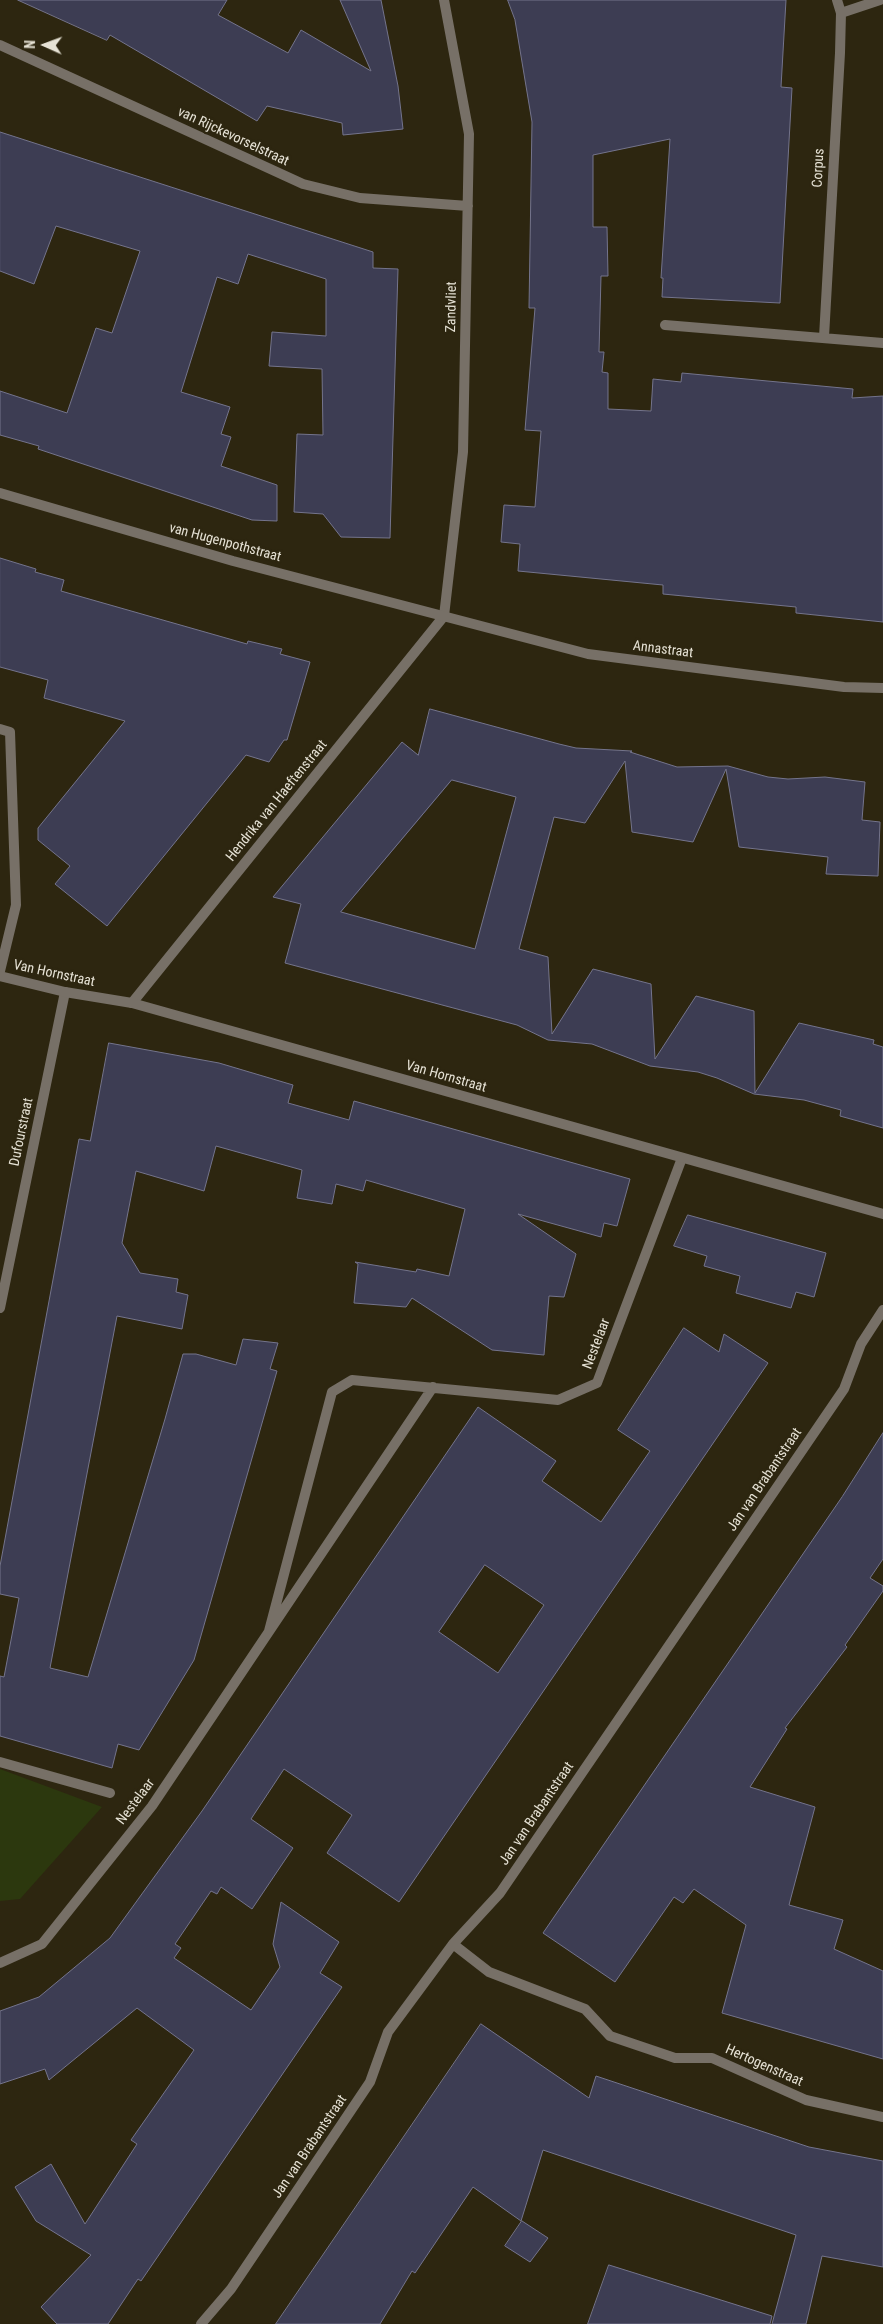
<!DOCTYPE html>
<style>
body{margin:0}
#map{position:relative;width:883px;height:2324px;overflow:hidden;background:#2d2610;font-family:"Roboto Condensed",sans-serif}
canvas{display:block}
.north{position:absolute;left:20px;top:20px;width:50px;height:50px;-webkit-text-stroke:4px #2d2610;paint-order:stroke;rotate:272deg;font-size:14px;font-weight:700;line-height:20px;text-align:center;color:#e6e2d5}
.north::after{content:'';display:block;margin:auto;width:18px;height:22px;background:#e6e2d5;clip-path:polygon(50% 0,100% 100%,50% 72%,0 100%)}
</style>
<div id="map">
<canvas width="883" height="2324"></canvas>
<div class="north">N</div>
</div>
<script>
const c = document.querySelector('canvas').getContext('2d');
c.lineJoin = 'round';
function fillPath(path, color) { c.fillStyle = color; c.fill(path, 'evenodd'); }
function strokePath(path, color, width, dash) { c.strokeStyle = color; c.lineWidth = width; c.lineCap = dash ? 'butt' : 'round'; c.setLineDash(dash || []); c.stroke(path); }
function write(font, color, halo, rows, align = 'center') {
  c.font = font + ' "Roboto Condensed",sans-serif'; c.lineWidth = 5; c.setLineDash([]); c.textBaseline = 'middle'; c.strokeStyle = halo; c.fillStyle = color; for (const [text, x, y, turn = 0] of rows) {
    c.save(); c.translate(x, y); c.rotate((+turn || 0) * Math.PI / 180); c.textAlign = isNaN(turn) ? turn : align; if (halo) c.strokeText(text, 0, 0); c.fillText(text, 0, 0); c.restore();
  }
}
const green = new Path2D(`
 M 0,1769 L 102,1807 L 20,1899 L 0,1901 Z`);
const building = new Path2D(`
 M 18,0 L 227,0 L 218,15 L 288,53 L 301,30 L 371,71 L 340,0 L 381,0 L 398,86 L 403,129 L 343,135 L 342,123 L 267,106 L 257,121 L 110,35 L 107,40 Z
 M 508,0 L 786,0 L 781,87 L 792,88 L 780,303 L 662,297 L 663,278 L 661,278 L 670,139 L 593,155 L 593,227 L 607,227 L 608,276 L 601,276 L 599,352 L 604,352 L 602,372 L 608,373 L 608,409 L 651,411 L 653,379 L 681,382 L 682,373 L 853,389 L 852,398 L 883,396 L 883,622 L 796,613 L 796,607 L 663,594 L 663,585 L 518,571 L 520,544 L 501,542 L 504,505 L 535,507 L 541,431 L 525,430 L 535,308 L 529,308 L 532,122 L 515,20 Z
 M 0,132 L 373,252 L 373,268 L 398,269 L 390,538 L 341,537 L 323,514 L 294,512 L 297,434 L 323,435 L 322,369 L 269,366 L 272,332 L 326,336 L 326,279 L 248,254 L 238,284 L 217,277 L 181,392 L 230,407 L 221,434 L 231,437 L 221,466 L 277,485 L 277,521 L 252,520 L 38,449 L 39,446 L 0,435 L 0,391 L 67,413 L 96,328 L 112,333 L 140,251 L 56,226 L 34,284 L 0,271 Z
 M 0,558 L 36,569 L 35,572 L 64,580 L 61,591 L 247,644 L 248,641 L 282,649 L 280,654 L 310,662 L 287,740 L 284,740 L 269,762 L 246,755 L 107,926 L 55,884 L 70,866 L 38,840 L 38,828 L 125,721 L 44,698 L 48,680 L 0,667 Z
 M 430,709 L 559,744 L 576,748 L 632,751 L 630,752 L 677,767 L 728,766 L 768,777 L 788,779 L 825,777 L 865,782 L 862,820 L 880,822 L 878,876 L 826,874 L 828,857 L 739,847 L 726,769 L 693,842 L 632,832 L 625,761 L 585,823 L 554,817 L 519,949 L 548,957 L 552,1034 L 593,969 L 651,984 L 655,1059 L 696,996 L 754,1011 L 755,1093 L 799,1023 L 874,1040 L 873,1044 L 883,1047 L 883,1128 L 840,1116 L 841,1110 L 804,1100 L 754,1094 L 717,1078 L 698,1072 L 650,1066 L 592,1044 L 548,1040 L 517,1025 L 285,963 L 301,904 L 273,897 L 402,742 L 418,755 ZM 452,780 L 516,797 L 475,949 L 341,912 Z
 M 109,1043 L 219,1063 L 293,1085 L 288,1103 L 349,1120 L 354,1101 L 630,1179 L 617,1226 L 604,1223 L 601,1237 L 518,1214 L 576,1254 L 564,1297 L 549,1296 L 544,1355 L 492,1350 L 412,1298 L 406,1307 L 354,1303 L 358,1264 L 355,1262 L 416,1272 L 417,1269 L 449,1276 L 465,1209 L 366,1180 L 363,1191 L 336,1184 L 332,1204 L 297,1198 L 302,1170 L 216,1146 L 204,1191 L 136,1171 L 122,1243 L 140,1273 L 178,1279 L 176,1292 L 188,1295 L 182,1329 L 117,1316 L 50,1668 L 88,1677 L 165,1419 L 183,1354 L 196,1354 L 236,1365 L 243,1339 L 278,1343 L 270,1369 L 277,1371 L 194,1660 L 139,1750 L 118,1744 L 112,1768 L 0,1736 L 0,1676 L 4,1677 L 19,1598 L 0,1594 L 0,1566 L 79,1139 L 90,1141 Z
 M 688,1215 L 826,1253 L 814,1297 L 796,1292 L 791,1308 L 736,1293 L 740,1276 L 704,1266 L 707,1256 L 674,1246 Z
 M 684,1328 L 719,1352 L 724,1334 L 768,1363 L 399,1902 L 327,1853 L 352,1815 L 284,1769 L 251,1819 L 293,1848 L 252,1909 L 221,1887 L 217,1894 L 211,1891 L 175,1944 L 181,1948 L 174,1958 L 251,2010 L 280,1967 L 273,1944 L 281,1902 L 339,1942 L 320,1973 L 342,1987 L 141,2281 L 138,2279 L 108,2324 L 57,2324 L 41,2307 L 91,2255 L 36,2221 L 15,2187 L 51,2164 L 85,2224 L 137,2144 L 131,2140 L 194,2050 L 137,2008 L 49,2080 L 45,2069 L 0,2084 L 0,2011 L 39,1997 L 110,1938 L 202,1811 L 478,1407 L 556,1461 L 542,1481 L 601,1522 L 650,1451 L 618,1430 ZM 485,1565 L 544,1605 L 498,1673 L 439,1632 Z
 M 883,1433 L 883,1559 L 870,1578 L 883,1586 L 883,1591 L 845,1645 L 847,1647 L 785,1728 L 787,1729 L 750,1787 L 815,1807 L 789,1905 L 843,1920 L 834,1949 L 883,1971 L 883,2059 L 722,2013 L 746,1925 L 694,1889 L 683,1903 L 674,1897 L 615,1982 L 543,1933 L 842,1497 Z
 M 481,2024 L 589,2098 L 596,2076 L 809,2147 L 883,2161 L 883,2267 L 822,2256 L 806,2324 L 772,2324 L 796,2235 L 543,2150 L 521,2221 L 473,2187 L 415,2273 L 412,2271 L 380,2324 L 276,2324 Z
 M 522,2221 L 548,2238 L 530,2262 L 505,2246 Z
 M 609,2265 L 772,2316 L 770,2324 L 588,2324 Z`);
const service = new Path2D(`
 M 0,729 L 10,732 L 16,905 L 0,971`);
const minor = new Path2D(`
 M 841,13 L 880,0
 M 0,45 L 303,184 L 360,198 L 468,206
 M 665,325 L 883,343
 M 824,337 L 840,53 L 841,13 L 837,0
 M 132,1003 L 444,616 L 463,452 L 469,134 L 444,0
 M 0,1308 L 65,992
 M 269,1631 L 332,1392 L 352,1380 L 558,1400 L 597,1383 L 682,1158
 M 0,1762 L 110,1793
 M 453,1944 L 489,1972 L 585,2009 L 610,2036 L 675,2058 L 712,2058 L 806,2100 L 883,2117
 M 0,1963 L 42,1944 L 152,1806 L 433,1387
 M 201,2324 L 231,2289 L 370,2082 L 388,2032 L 453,1944 L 500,1893 L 844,1389 L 861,1344 L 883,1310`);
const tertiary = new Path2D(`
 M 0,493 L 233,561 L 588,654 L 844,687 L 883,688
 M 0,976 L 65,992 L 132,1003 L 883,1214`);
const streetNames = [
 ["van Rijckevorselstraat",233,137,25],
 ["Corpus",819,168,-87],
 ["Zandvliet",452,307,-89],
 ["van Hugenpothstraat",225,543,15],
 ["Annastraat",663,650,7],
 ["Hendrika van Haeftenstraat",277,801,-51],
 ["Van Hornstraat",54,974,12],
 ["Van Hornstraat",446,1077,16],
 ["Dufourstraat",22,1132,-78],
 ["Nestelaar",597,1344,-69],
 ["Jan van Brabantstraat",765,1480,-56],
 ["Nestelaar",136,1802,-53],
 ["Jan van Brabantstraat",537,1814,-56],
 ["Hertogenstraat",764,2066,24],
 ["Jan van Brabantstraat",310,2147,-56]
];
fillPath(green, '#2c380e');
fillPath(building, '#3d3d53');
strokePath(building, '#74748c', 1);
strokePath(service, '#777067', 10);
strokePath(minor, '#777067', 10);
strokePath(tertiary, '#777067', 10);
write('14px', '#e6e2d5', '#2d2610', streetNames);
</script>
